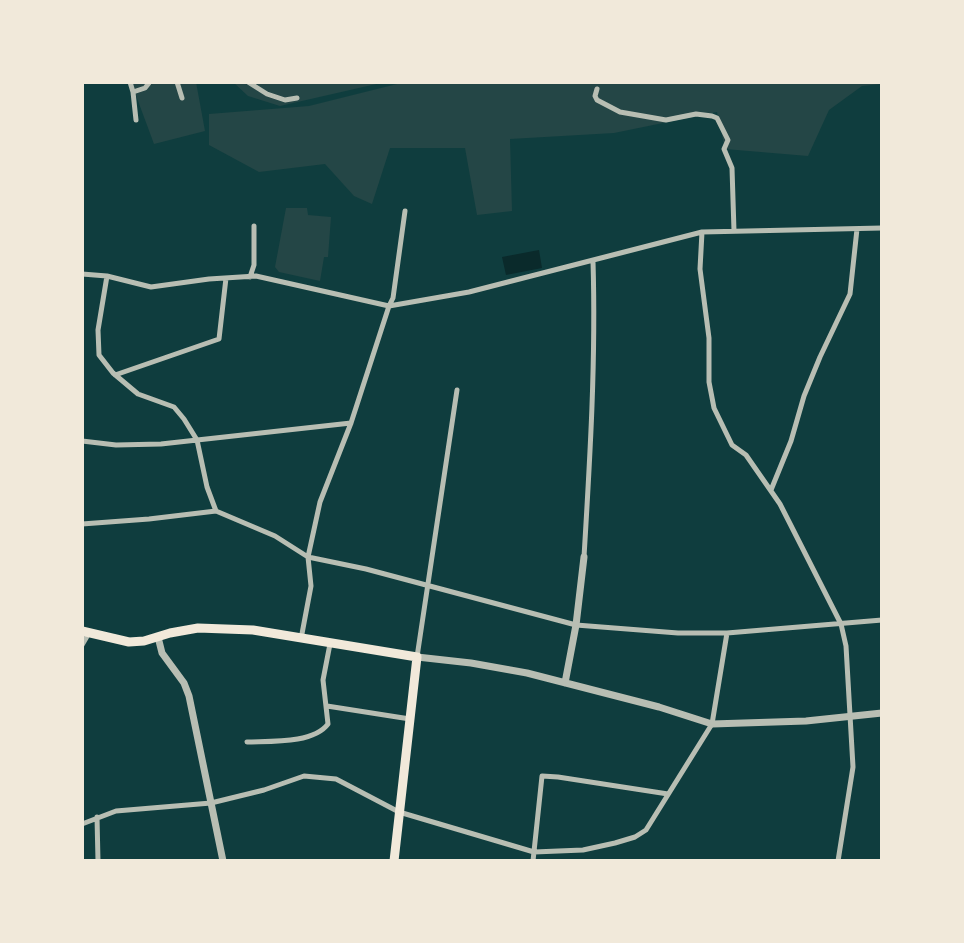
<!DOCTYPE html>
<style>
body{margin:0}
#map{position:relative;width:964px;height:943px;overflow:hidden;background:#0f3d3e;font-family:Georgia,serif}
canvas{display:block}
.frame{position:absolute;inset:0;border:84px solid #f1e9da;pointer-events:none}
</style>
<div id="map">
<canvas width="964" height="943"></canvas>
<div class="frame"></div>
</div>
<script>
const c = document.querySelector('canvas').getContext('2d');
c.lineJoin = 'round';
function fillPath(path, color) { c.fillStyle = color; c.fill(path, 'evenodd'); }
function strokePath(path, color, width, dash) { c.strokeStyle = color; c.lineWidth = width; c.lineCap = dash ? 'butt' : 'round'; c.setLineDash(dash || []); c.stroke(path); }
const green = new Path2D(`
 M 131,82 L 196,82 L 205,131 L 154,144 Z
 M 233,82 L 385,82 L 280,106 L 248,96 Z
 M 405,82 L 882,82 L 882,84 L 862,86 L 829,110 L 808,156 L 725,149 L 717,112 L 614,133 L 510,139 L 512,211 L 477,215 L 465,148 L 390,148 L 372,204 L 354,196 L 325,164 L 259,172 L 209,145 L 209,114 L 309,106 Z
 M 286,208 L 307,208 L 308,215 L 331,217 L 328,257 L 324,257 L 320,281 L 279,272 L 275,267 Z`);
const water = new Path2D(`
 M 539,250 L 542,268 L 506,275 L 502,257 Z`);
const minor = new Path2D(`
 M 130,82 L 133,92 L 136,120
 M 177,82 L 182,98
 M 248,82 L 267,94 L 285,100 L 297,98
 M 597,89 L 595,96 L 597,100 L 620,112 L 666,120 L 696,114 L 712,116 L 717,118 L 728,140 L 724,149 L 732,168 L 734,231
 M 133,92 L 145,88 L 149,83
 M 702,232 L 700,269 L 709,338 L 709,382 L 714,408 L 732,445 L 746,455 L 780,504 L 841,624 L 846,646 L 853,767 L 838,861
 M 82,274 L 107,276 L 151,287 L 209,279 L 256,276 L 389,306 L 469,292 L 702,232 L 882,228
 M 107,276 L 98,330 L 99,355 L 113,373 L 138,394 L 174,407 L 184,419 L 197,440 L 207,487 L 216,511
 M 250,277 L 254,265 L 254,226
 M 115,375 L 219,339 L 226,278
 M 82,441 L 116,445 L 161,444 L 351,423
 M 771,490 L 791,441 L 804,396 L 820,357 L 850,294 L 857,229
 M 82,524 L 149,519 L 216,511 L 275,536 L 308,557 L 366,569 L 576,625 L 678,633 L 727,633 L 882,620
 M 584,557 C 590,458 596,360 593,261
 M 301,639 L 311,586 L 308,557 L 320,502 L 351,423 L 389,306 L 393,298 L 405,211
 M 82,645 L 89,633
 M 417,657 L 457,390
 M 327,706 L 410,719
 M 247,742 C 270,741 313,744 328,724 L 323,680 L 330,644
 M 97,817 L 98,861
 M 82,824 L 116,811 L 211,803 L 264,790 L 304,776 L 336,779 L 399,812 L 534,852 L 583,850 L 615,843 L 635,837 L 646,830 L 712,724 L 727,633
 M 533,861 L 542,776 L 558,777 L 668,794`);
const tertiary = new Path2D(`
 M 158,637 L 162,653 L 184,683 L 189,696 L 223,861
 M 417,657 L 471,663 L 527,673 L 659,707 L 712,724 L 806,721 L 882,713
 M 565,683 L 576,625 L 584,557`);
const primary = new Path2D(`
 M 82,631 L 129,642 L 144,641 L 170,633 L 198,628 L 253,630 L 417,657 L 394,861`);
fillPath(green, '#244646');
fillPath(water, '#0a2a2b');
strokePath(minor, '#b8beb3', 5);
strokePath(tertiary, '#b8beb3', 7);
strokePath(primary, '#f1e9da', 9);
</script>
